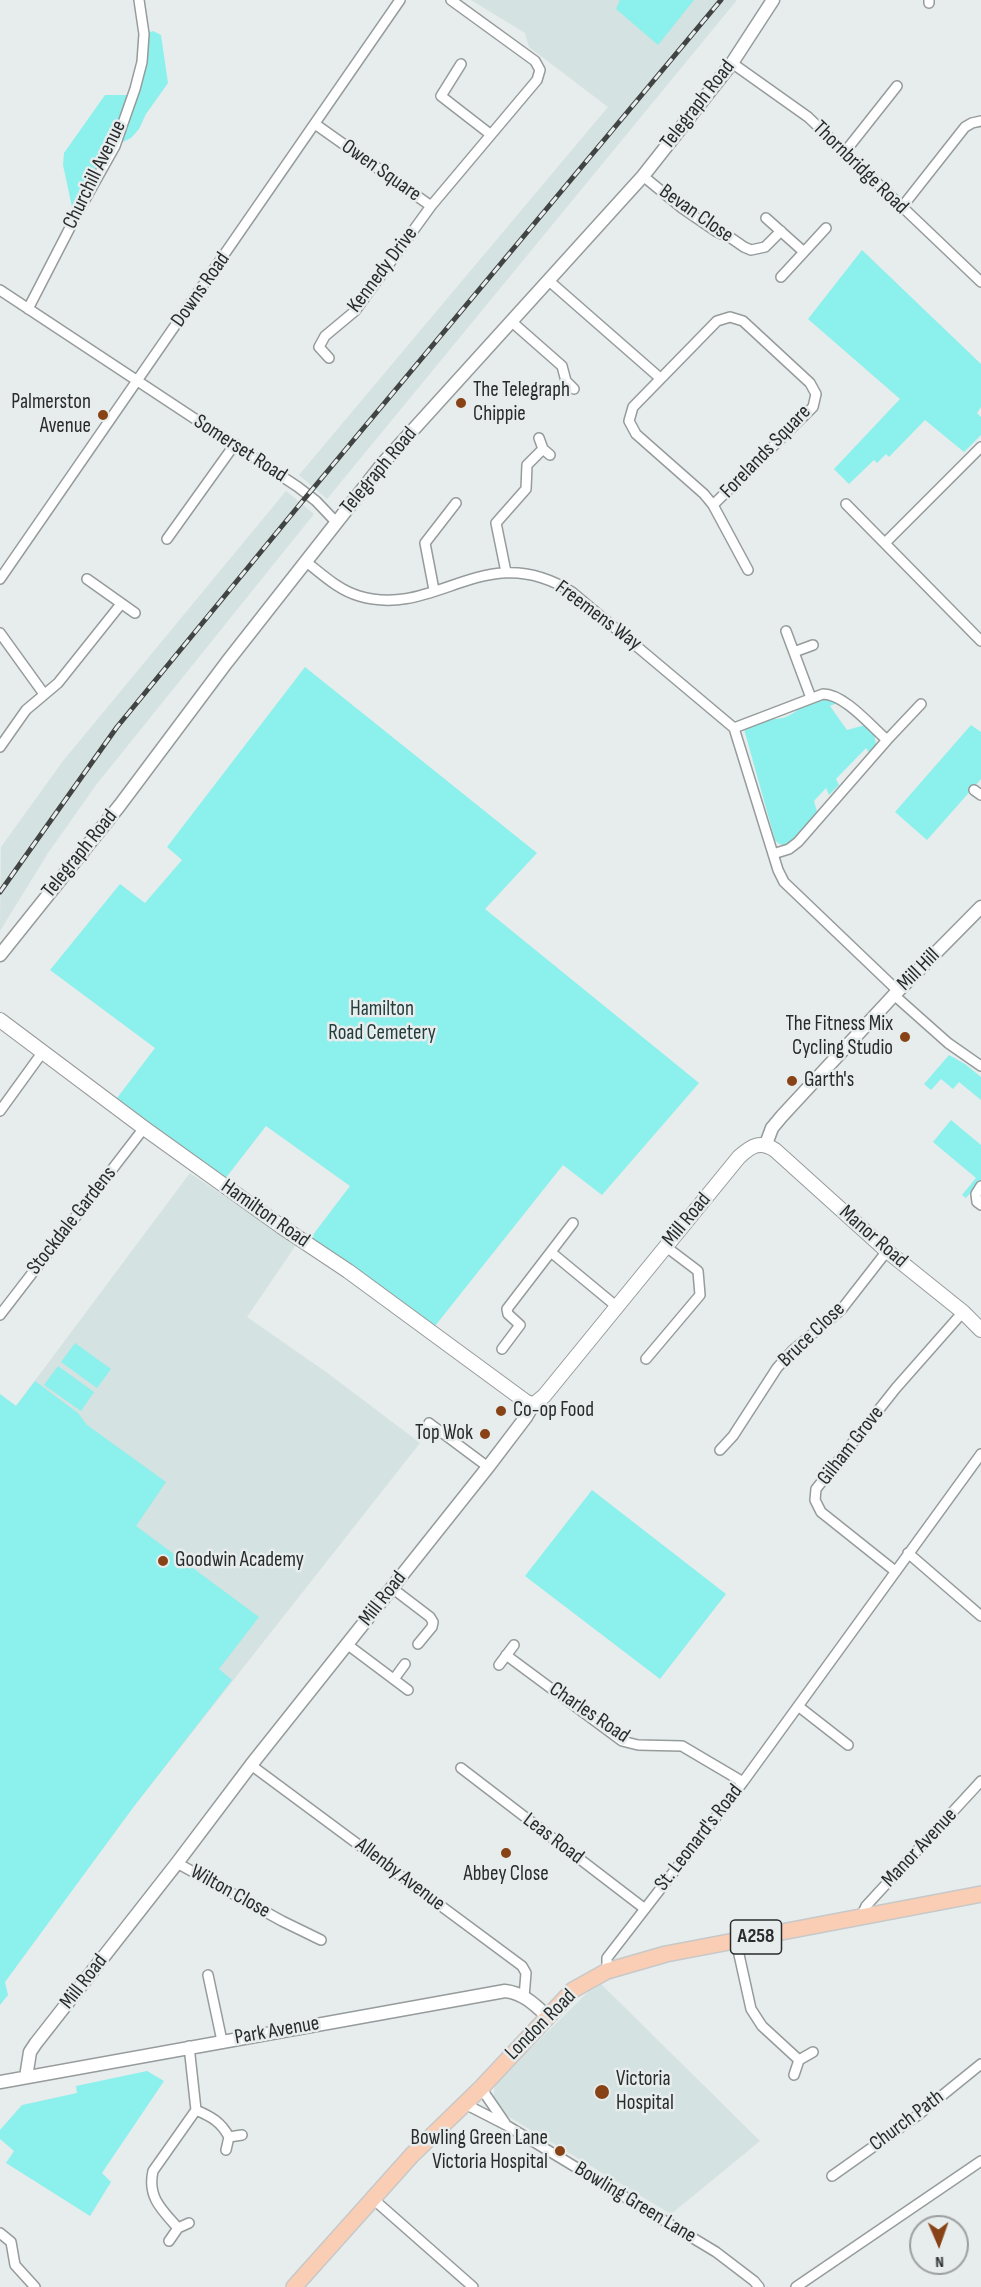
<!DOCTYPE html>
<style>
body{margin:0}
#map{position:relative;width:981px;height:2287px;overflow:hidden;background:#e7ecec;font-family:"Sofia Sans Condensed",sans-serif}
canvas{display:block}
.north{position:absolute;left:909px;top:2215px;width:60px;height:60px;box-sizing:border-box;background:#e7ecec;border:2px solid #9b9f9f;border-radius:50%;rotate:178deg;font-size:16px;font-weight:700;line-height:24px;text-align:center;color:#292c2b}
.north::after{content:'';display:block;margin:auto;width:21px;height:27px;background:#874316;clip-path:polygon(50% 0,100% 100%,50% 72%,0 100%)}
</style>
<div id="map">
<canvas width="981" height="2287"></canvas>
<div class="north">N</div>
</div>
<script>
const c = document.querySelector('canvas').getContext('2d');
c.lineJoin = 'round';
function fillPath(path, color) { c.fillStyle = color; c.fill(path, 'evenodd'); }
function strokePath(path, color, width, dash) { c.strokeStyle = color; c.lineWidth = width; c.lineCap = dash ? 'butt' : 'round'; c.setLineDash(dash || []); c.stroke(path); }
function write(font, color, halo, rows, align = 'center') {
  c.font = font + ' "Sofia Sans Condensed",sans-serif'; c.lineWidth = 5; c.setLineDash([]); c.textBaseline = 'middle'; c.strokeStyle = halo; c.fillStyle = color; for (const [text, x, y, turn = 0] of rows) {
    c.save(); c.translate(x, y); c.rotate((+turn || 0) * Math.PI / 180); c.textAlign = isNaN(turn) ? turn : align; if (halo) c.strokeText(text, 0, 0); c.fillText(text, 0, 0); c.restore();
  }
}
const built = new Path2D(`
 M 471,0 L 737,0 L 327,499 L 299,475 L 608,107 L 529,47 L 525,33 Z
 M 286,491 L 314,514 L 96,785 L 48,853 L 0,931 L 1,847 L 63,761 Z
 M 190,1173 L 296,1245 L 247,1317 L 326,1372 L 420,1443 L 135,1805 L 0,1394 L 16,1406 Z
 M 601,1984 L 760,2141 L 671,2214 L 504,2114 L 493,2100 L 495,2084 L 587,1993 Z`);
const green = new Path2D(`
 M 620,0 L 694,0 L 658,45 L 616,9 Z
 M 153,31 L 161,35 L 168,83 L 146,114 L 139,129 L 131,138 L 115,146 L 78,212 L 72,207 L 63,165 L 64,153 L 105,95 L 132,95 L 144,34 Z
 M 862,250 L 981,364 L 981,407 L 977,413 L 981,417 L 981,435 L 964,452 L 925,420 L 889,457 L 886,454 L 877,463 L 874,460 L 849,484 L 834,469 L 900,399 L 808,319 Z
 M 305,667 L 537,853 L 485,909 L 699,1083 L 602,1195 L 563,1165 L 435,1326 L 309,1240 L 350,1186 L 266,1126 L 225,1179 L 117,1098 L 155,1048 L 50,970 L 120,884 L 145,903 L 182,860 L 167,847 Z
 M 824,697 L 839,702 L 830,706 L 847,730 L 865,725 L 874,733 L 876,745 L 870,754 L 866,748 L 836,779 L 839,785 L 829,795 L 826,788 L 814,801 L 818,815 C 809,825 790,858 775,840 L 744,729 L 770,718 C 783,722 796,712 805,704 C 809,701 818,699 824,697 Z
 M 971,725 L 981,732 L 981,779 L 927,840 L 895,812 Z
 M 949,1055 L 965,1064 L 981,1077 L 981,1100 L 959,1082 L 953,1089 L 941,1079 L 931,1090 L 924,1084 Z
 M 951,1120 L 981,1145 L 981,1180 L 966,1198 L 962,1195 L 976,1178 L 933,1142 Z
 M 75,1343 L 111,1369 L 97,1388 L 61,1362 Z
 M 58,1366 L 94,1392 L 81,1411 L 44,1385 Z
 M 35,1381 L 78,1413 L 87,1425 L 166,1482 L 136,1526 L 259,1617 L 219,1669 L 232,1680 L 135,1805 L 5,1982 L 8,1995 L 0,2005 L 0,1394 L 16,1406 Z
 M 592,1490 L 726,1594 L 660,1679 L 525,1576 Z
 M 147,2071 L 164,2081 L 102,2173 L 111,2182 L 90,2216 L 6,2163 L 14,2151 L 0,2139 L 0,2130 L 22,2105 L 77,2093 L 76,2086 Z`);
const minor = new Path2D(`
 M 929,0 L 929,3
 M 732,63 L 808,117 L 981,282
 M 461,64 L 441,96 L 490,134
 M 315,124 L 431,206
 M 844,153 L 897,86
 M 643,176 L 682,208 L 717,232 L 731,238 L 744,247 L 751,250 L 765,247 L 781,231
 M 902,207 L 965,127 L 972,123 L 981,121
 M 766,218 L 804,252 L 826,228
 M 781,277 L 804,252
 M 548,280 L 660,378
 M 0,290 L 298,487 L 316,501 L 336,522
 M 28,309 L 78,212 L 115,146 L 135,89 L 142,62 L 144,34 L 139,0
 M 512,322 L 562,366 L 566,381 L 574,389
 M 329,358 L 319,347 L 325,336 L 355,311 L 431,206 L 537,80 L 540,70 L 535,61 L 451,0
 M 539,438 L 543,449 L 550,455
 M 846,504 L 981,641
 M 713,505 L 813,407 L 816,394 L 810,383 L 743,321 L 730,317 L 717,321 L 633,407 L 629,421 L 636,434 L 704,494 L 713,505 L 748,570
 M 167,539 L 235,444
 M 885,543 L 981,447
 M 305,561 C 322,574 338,590 359,596 C 437,619 485,537 572,592 L 734,728 L 778,870 L 784,882 L 898,991
 M 506,572 L 496,523 L 526,489 L 527,465 L 543,449
 M 0,579 L 400,0
 M 87,579 L 135,613
 M 434,590 L 425,543 L 456,503
 M 786,631 L 811,698
 M 0,633 L 44,694
 M 794,652 L 813,645
 M 734,728 L 823,694 C 844,694 870,725 887,740 L 798,842 L 789,849 L 773,854
 M 887,740 L 921,704
 M 0,747 L 26,710 L 58,683 L 121,604
 M 974,790 L 981,795
 M 894,995 L 948,1043 L 981,1066
 M 0,1111 L 42,1053
 M 981,1186 L 976,1194 L 977,1202 L 981,1205
 M 552,1253 L 616,1306
 M 0,1315 L 144,1128
 M 502,1349 L 520,1325 L 508,1314 L 507,1309 L 573,1223
 M 646,1359 L 700,1295 L 698,1271 L 665,1246
 M 429,1423 L 488,1467
 M 720,1450 L 733,1436 L 777,1368 L 793,1350 L 841,1310 L 887,1251
 M 908,1553 L 981,1616
 M 895,1571 L 821,1512 L 815,1500 L 816,1489 L 896,1388 L 963,1312
 M 392,1588 L 430,1617 L 433,1622 L 432,1627 L 418,1644
 M 348,1645 L 408,1690
 M 506,1655 L 622,1741 L 638,1745 L 682,1746 L 743,1782
 M 499,1665 L 514,1645
 M 394,1679 L 405,1664
 M 798,1706 L 848,1745
 M 251,1765 L 522,1966 L 526,1973 L 524,1997
 M 461,1768 L 645,1909
 M 177,1863 L 282,1921 L 321,1940
 M 861,1917 L 866,1906 L 981,1781
 M 736,1941 L 751,2009 L 762,2026 L 799,2060
 M 607,1971 L 607,1958 L 743,1782 L 981,1454
 M 208,1975 L 222,2041
 M 794,2075 L 799,2060 L 813,2052
 M 481,2088 L 505,2123
 M 465,2104 L 506,2125 L 716,2252 L 754,2281 L 759,2287
 M 196,2110 C 212,2117 221,2122 229,2137
 M 226,2150 L 229,2137 L 242,2135
 M 832,2176 L 918,2115 L 981,2064
 M 372,2198 L 473,2287
 M 178,2228 C 162,2210 147,2197 153,2171 L 196,2110 L 189,2046
 M 0,2233 L 11,2242 L 15,2265 L 35,2287
 M 169,2241 L 178,2228 L 189,2223
 M 796,2287 L 981,2161`);
const tertiary = new Path2D(`
 M 0,955 L 120,805 L 227,662 L 384,462 L 643,176 L 732,63 L 773,0
 M 766,1144 L 772,1128 L 782,1116 L 894,995 L 981,907
 M 26,2077 L 30,2052 L 36,2043 L 177,1863 L 251,1765 L 488,1467 L 526,1417 L 533,1405
 M 0,2082 L 505,1991 C 523,1993 534,2004 547,2016`);
const secondary = new Path2D(`
 M 0,1020 L 144,1128 L 282,1227 L 348,1271 L 525,1401 L 533,1405 L 544,1396 L 739,1157 C 751,1146 760,1140 775,1150 L 887,1251 L 963,1312 L 981,1330`);
const primary = new Path2D(`
 M 294,2287 L 412,2155 L 481,2088 L 573,1990 L 607,1971 L 666,1954 L 981,1894`);
const rail = new Path2D(`
 M 0,892 L 117,727 L 301,503 L 721,0`);
const markers = [
 [461,403,6,"#874316"],
 [103,415,6,"#874316"],
 [905,1037,6,"#874316"],
 [792,1081,6,"#874316"],
 [501,1411,6,"#874316"],
 [485,1434,6,"#874316"],
 [163,1561,6,"#874316"],
 [506,1853,6,"#874316"],
 [602,2092,8,"#874316"],
 [560,2151,6,"#874316"]
];
const shields = [
 [756,1937,51]
];
const shieldNames = [
 ["A258",756,1937]
];
const streetNames = [
 ["Telegraph Road",698,105,-52],
 ["Thornbridge Road",860,168,44],
 ["Owen Square",381,171,35],
 ["Churchill Avenue",95,175,-64],
 ["Bevan Close",696,214,35],
 ["Kennedy Drive",383,270,-53],
 ["Downs Road",201,290,-55],
 ["Somerset Road",240,449,33],
 ["Forelands Square",766,452,-46],
 ["Telegraph Road",379,471,-50],
 ["Freemens Way",598,616,37],
 ["Telegraph Road",80,854,-51],
 ["Mill Hill",919,970,-45],
 ["Hamilton Road",265,1214,35],
 ["Mill Road",687,1220,-50],
 ["Stockdale Gardens",72,1221,-52],
 ["Manor Road",873,1237,41],
 ["Bruce Close",812,1335,-44],
 ["Gilham Grove",851,1446,-52],
 ["Mill Road",383,1599,-52],
 ["Charles Road",589,1713,34],
 ["St. Leonard's Road",699,1838,-52],
 ["Leas Road",553,1839,37],
 ["Manor Avenue",920,1848,-47],
 ["Allenby Avenue",400,1875,37],
 ["Wilton Close",230,1892,29],
 ["Mill Road",84,1982,-52],
 ["London Road",541,2025,-45],
 ["Park Avenue",277,2031,-10],
 ["Church Path",907,2121,-37],
 ["Bowling Green Lane",635,2203,31]
];
const poiNames = [
 ["The Telegraph",473,391],
 ["Chippie",473,415],
 ["Palmerston",91,403,"right"],
 ["Avenue",91,427,"right"],
 ["The Fitness Mix",893,1025,"right"],
 ["Cycling Studio",893,1049,"right"],
 ["Garth's",804,1081],
 ["Co-op Food",513,1411],
 ["Top Wok",473,1434,"right"],
 ["Goodwin Academy",175,1561],
 ["Abbey Close",506,1875,"center"],
 ["Victoria",616,2080],
 ["Hospital",616,2104],
 ["Bowling Green Lane",548,2139,"right"],
 ["Victoria Hospital",548,2163,"right"]
];
const parkNames = [
 ["Hamilton",382,1010],
 ["Road Cemetery",382,1034]
];
fillPath(built, '#d4e2e1');
fillPath(green, '#8cf0ec');
strokePath(minor, '#969b9b', 12);
strokePath(tertiary, '#969b9b', 15);
strokePath(secondary, '#969b9b', 16);
strokePath(primary, '#c7c8c8', 18);
strokePath(minor, '#fff', 9);
strokePath(tertiary, '#fff', 12);
strokePath(secondary, '#fff', 14);
strokePath(primary, '#faceb5', 15);
strokePath(rail, '#414443', 5);
strokePath(rail, '#e7ecec', 3, [9]);
for (const [x, y, r, color] of markers) { const dot = new Path2D(); dot.arc(x, y, r, 0, 2 * Math.PI); c.fillStyle = color; c.fill(dot); strokePath(dot, '#e7ecec', 2); }
for (const [x, y, w] of shields) { const box = new Path2D(); box.roundRect(x - w / 2, y - 17, w, 34, 4.5); c.fillStyle = '#e7ecec'; c.fill(box); strokePath(box, '#292c2b', 1.5); }
write('bold 20px', '#292c2b', null, shieldNames);
write('21px', '#292c2b', '#e7ecec', streetNames);
write('21px', '#292c2b', '#e7ecec', poiNames, 'left');
write('21px', '#233d3c', '#e7ecec', parkNames);
</script>
